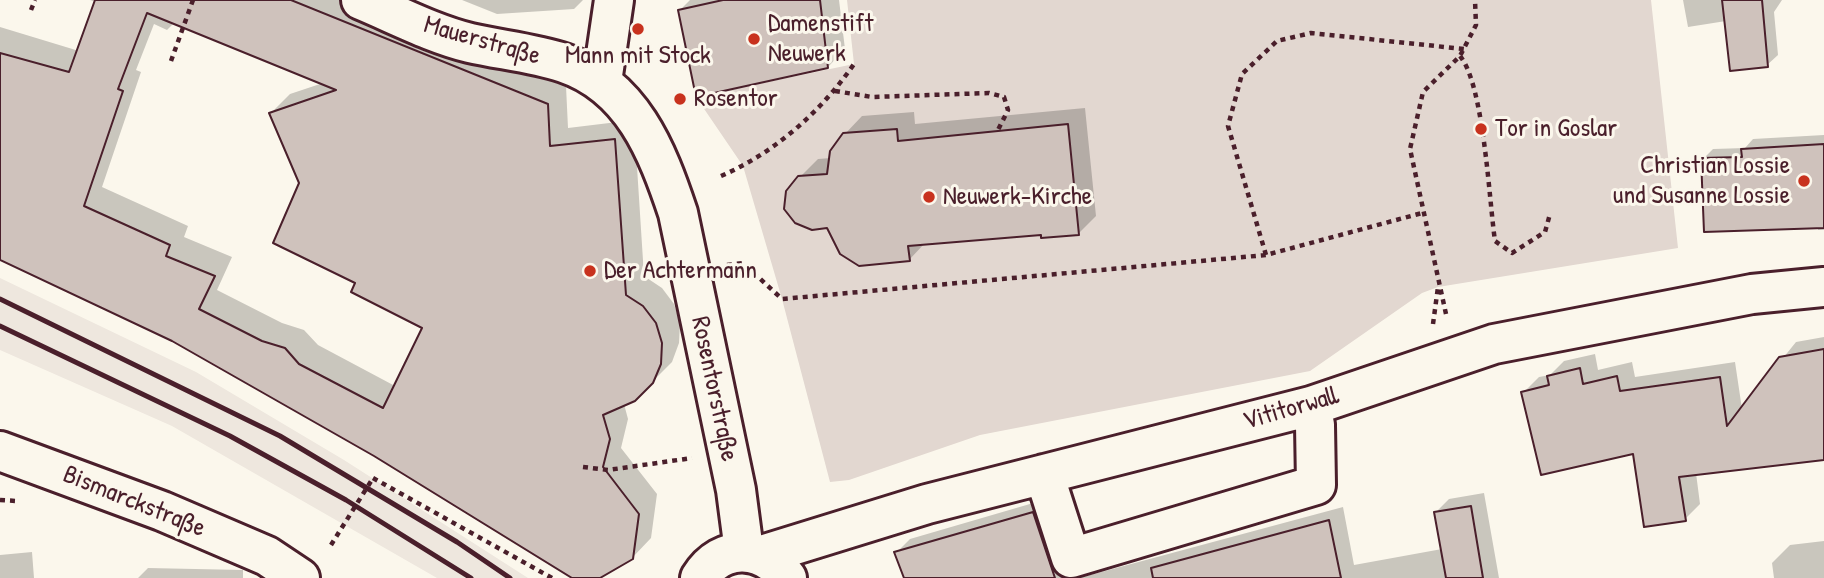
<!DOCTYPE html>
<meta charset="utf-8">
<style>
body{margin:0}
canvas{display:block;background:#fbf7ec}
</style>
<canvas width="1824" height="578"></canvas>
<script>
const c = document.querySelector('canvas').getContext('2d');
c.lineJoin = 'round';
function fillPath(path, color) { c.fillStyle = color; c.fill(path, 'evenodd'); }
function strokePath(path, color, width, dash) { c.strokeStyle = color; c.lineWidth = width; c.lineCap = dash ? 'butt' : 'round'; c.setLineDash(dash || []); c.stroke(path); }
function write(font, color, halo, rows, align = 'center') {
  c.font = font + ' "Patrick Hand",sans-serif'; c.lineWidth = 6; c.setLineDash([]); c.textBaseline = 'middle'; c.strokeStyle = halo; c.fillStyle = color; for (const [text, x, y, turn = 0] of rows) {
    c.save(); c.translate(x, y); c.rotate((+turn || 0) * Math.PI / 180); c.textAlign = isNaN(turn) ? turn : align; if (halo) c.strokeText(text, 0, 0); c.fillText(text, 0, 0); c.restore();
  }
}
const built = new Path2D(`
 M 0,278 L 196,372 L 344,460 L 528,578 L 437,578 L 172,426 L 0,350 Z`);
const green = new Path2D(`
 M 847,0 L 1651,0 L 1678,248 L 1438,287 L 1422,293 L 1310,371 L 980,435 L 849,480 L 830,482 L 782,299 L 743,166 L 696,97 L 854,64 Z`);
const shadow = new Path2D(`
 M 90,0 L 357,0 L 566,86 L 568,128 L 634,120 L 644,276 L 662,288 L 674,304 L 680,323 L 679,343 L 672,362 L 634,400 L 624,404 L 628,419 L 621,448 L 657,494 L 651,538 L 632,558 L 596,578 L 576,578 L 375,454 L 173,339 L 0,259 L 0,27 L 79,51 L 96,2 ZM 175,22 L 323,83 L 290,94 L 271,113 L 301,183 L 357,283 L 425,327 L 395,386 L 318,345 L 304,330 L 282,323 L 217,290 L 232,257 L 184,237 L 188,226 L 102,187 L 141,72 L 136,70 L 154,24 L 167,30 Z
 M 462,0 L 583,0 L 574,9 L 497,14 Z
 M 690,0 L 839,0 L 845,49 L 828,67 L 679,11 Z
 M 1683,0 L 1782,0 L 1774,12 L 1778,55 L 1767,65 L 1726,21 L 1688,27 Z
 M 1085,108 L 1096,216 L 1078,234 L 1043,233 L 925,243 L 909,260 L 799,178 L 818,159 L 831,158 L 844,135 L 862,116 L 914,112 L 915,124 Z
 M 1824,135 L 1824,230 L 1818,230 L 1818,226 L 1703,159 L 1713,149 L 1745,148 L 1753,139 Z
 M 1824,337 L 1824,458 L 1696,473 L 1700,504 L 1685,519 L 1635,452 L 1523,393 L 1539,377 L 1550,375 L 1564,361 L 1595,354 L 1598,370 L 1632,362 L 1635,377 L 1735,362 L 1742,409 L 1796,342 Z
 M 1484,493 L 1499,578 L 1079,578 L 1343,507 L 1354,565 L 1442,549 L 1435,513 L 1449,499 Z
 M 1047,499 L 1073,578 L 906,578 L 896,553 L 910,539 Z
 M 1824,541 L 1824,578 L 1774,578 L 1772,563 L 1790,545 Z
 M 32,552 L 34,578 L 0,578 L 0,555 Z
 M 148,568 L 243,570 L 243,578 L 138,578 Z`);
const building = new Path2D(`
 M 95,0 L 291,0 L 548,104 L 550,146 L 615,139 L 626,295 L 643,306 L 656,323 L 662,343 L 661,364 L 653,383 L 635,401 L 603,415 L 610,439 L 603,467 L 639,514 L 633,559 L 600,578 L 572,578 L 374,456 L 172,341 L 0,260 L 0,53 L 69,72 ZM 147,13 L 336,90 L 269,113 L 299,183 L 273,243 L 355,283 L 351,292 L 422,328 L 383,408 L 299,364 L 285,348 L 262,341 L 199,309 L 215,276 L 166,256 L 170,245 L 84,206 L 123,91 L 118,89 Z
 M 723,0 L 820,0 L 828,68 L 696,97 L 678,10 Z
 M 1722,0 L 1762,0 L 1768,67 L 1730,71 Z
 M 1068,124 L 1079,235 L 1041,238 L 1041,235 L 908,246 L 910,261 L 859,266 L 840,254 L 827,228 L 812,230 L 795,223 L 784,209 L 786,191 L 798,176 L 827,174 L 830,151 L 843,133 L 897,129 L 898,141 Z
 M 1824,144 L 1824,228 L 1704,232 L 1701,158 L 1742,157 L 1741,149 Z
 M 1824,349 L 1824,460 L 1679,477 L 1686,521 L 1644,527 L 1633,454 L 1541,475 L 1521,392 L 1549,385 L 1547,376 L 1580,368 L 1583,384 L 1617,376 L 1620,391 L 1720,377 L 1727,426 L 1779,357 Z
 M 1471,506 L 1483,578 L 1446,578 L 1434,512 Z
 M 1033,512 L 1055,578 L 904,578 L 894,552 Z
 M 1329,520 L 1341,578 L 1153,578 L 1151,568 Z`);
const path = new Path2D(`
 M 31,10 L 35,0
 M 1460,56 C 1484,85 1489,200 1495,241 L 1512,253 L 1545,232 L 1550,214
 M 171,61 L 193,0
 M 835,91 L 872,97 L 989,93 L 1004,97 L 1008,110 L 997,132
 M 721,176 C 774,153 821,112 854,64
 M 1266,255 L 1228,126 L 1242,74 L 1277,41 L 1311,33 L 1464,49
 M 727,265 L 743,263 L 782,299 L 1266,255 L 1422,213
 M 1446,314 L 1410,149 L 1423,92 L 1460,56 L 1476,25 L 1475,0
 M 1433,324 L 1438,287
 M 583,467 L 608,470 L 692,458
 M 373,478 L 552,578
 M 0,500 L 17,501`);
const minor = new Path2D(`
 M 361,0 C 397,15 433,34 470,43 C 501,50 534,53 564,63 C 632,86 657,150 678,213 L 736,490 L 744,551
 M 602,82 L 614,0
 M 0,451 L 162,511 L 267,556 L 300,578
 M 1044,474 L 1071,558 L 1316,485 L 1315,425 L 1311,406
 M 762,555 L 927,504 L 1311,406 L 1494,344 L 1752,294 L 1824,287
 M 700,578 C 722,542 764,546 787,578`);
const rail = new Path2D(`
 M 0,299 L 280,436 L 457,542 L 510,578
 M 0,326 L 230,436 L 346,500 L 471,578`);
const pathBridge = new Path2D(`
 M 331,545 L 373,478`);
const markers = [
 [638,29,7,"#c8321e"],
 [754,39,7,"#c8321e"],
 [680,99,7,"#c8321e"],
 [1481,129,7,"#c8321e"],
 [1804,181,7,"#c8321e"],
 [929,197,7,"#c8321e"],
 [590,271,7,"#c8321e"]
];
const poiNames = [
 ["Damenstift",768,24],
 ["Neuwerk",768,54],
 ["Mann mit Stock",638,56,"center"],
 ["Rosentor",694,99],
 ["Tor in Goslar",1495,129],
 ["Christian Lossie",1790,166,"right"],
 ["und Susanne Lossie",1790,196,"right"],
 ["Neuwerk-Kirche",943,197],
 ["Der Achtermann",604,271]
];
const streetNames = [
 ["Mauerstraße",482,41,16],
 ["Rosentorstraße",714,389,78],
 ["Vititorwall",1291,409,-16],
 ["Bismarckstraße",134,502,22]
];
fillPath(built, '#eee7de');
fillPath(green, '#e2d7d0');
fillPath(shadow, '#0003');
fillPath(building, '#cfc2bc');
strokePath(building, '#4a1f2b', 2);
strokePath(minor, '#4a1f2b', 44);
strokePath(path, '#4a1f2b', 4.5, [5, 5]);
strokePath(minor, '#fbf7ec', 38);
strokePath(rail, '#4a1f2b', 5);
strokePath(pathBridge, '#4a1f2b', 4.5, [5, 5]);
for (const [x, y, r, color] of markers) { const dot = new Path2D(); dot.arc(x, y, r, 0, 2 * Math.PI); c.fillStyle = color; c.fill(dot); strokePath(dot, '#fbf7ec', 2.5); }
write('26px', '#4a1f2b', '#fbf7ec', poiNames, 'left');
write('26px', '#4a1f2b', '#fbf7ec', streetNames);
</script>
